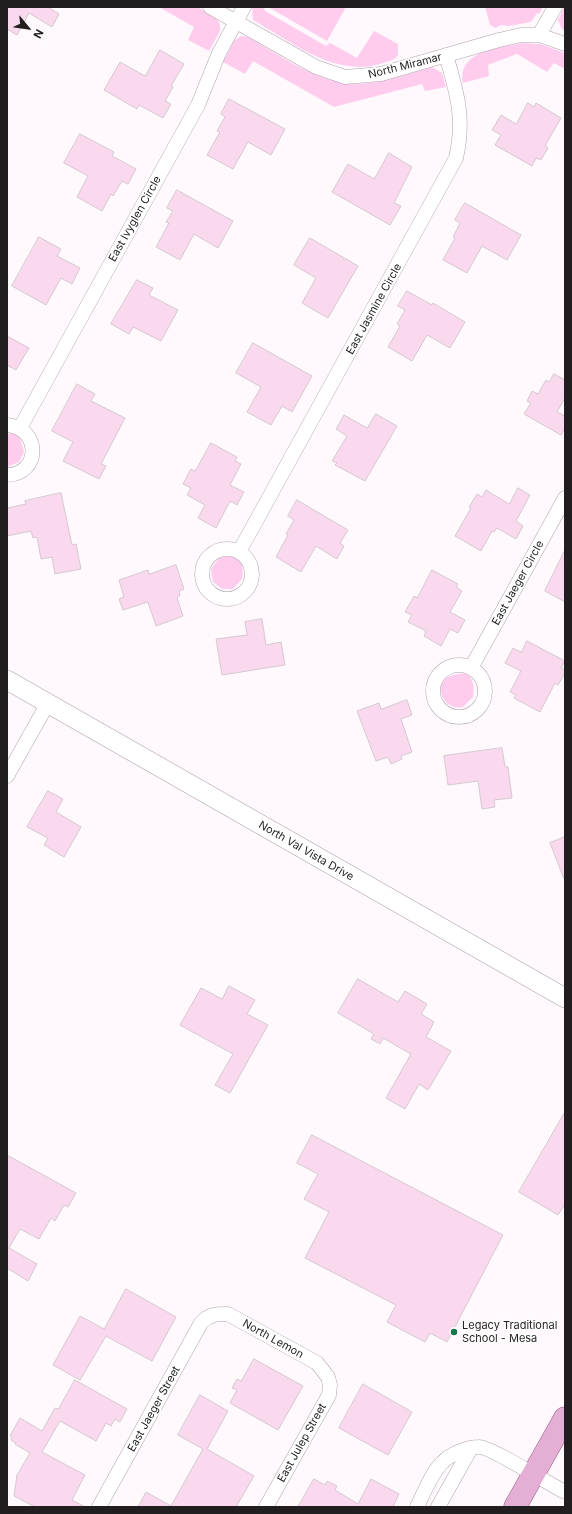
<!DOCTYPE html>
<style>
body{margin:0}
#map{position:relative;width:572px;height:1514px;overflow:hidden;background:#fff8fd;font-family:Inter,sans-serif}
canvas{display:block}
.frame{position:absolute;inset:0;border:8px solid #221e20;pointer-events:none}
.north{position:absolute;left:8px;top:8px;width:40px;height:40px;-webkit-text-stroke:3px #fff;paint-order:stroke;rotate:119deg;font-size:11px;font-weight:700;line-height:16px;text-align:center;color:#221e20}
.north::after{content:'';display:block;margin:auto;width:14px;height:18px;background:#221e20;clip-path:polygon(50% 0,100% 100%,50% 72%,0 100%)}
</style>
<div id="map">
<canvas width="572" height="1514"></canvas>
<div class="frame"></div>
<div class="north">N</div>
</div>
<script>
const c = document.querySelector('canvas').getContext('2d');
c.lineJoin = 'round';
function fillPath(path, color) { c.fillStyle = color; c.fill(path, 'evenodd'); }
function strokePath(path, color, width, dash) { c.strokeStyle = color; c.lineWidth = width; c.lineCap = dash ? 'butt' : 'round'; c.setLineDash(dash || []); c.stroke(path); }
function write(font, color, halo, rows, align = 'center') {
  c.font = font + ' Inter,sans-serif'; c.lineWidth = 3; c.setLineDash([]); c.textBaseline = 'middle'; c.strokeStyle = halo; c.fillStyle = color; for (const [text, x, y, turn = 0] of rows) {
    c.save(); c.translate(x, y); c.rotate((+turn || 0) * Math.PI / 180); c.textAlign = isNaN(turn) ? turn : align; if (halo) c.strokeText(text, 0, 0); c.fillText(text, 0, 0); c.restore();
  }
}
const green = new Path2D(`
 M 159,7 L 197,7 L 215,17 L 220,24 L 220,31 L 209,51 L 188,40 L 194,27 Z
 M 252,7 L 264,7 L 265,11 L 326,46 L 330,43 L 357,58 L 374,31 L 398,44 L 398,55 C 394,61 386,62 380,64 C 334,77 292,42 253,20 Z
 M 268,7 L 346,7 L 327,41 Z
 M 485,7 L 543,7 L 539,14 L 537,13 L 531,22 L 508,26 L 501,25 L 496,28 L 490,25 Z
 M 564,7 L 565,7 L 565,31 L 561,28 L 559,21 L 557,22 Z
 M 241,36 L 248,37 C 285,58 324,89 369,83 C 390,80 412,73 432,67 L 442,73 L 446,87 L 425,91 L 422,84 L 334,107 L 253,61 L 245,74 L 223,62 L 234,41 Z
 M 523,43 L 540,44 L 565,53 L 565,69 L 554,63 L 547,72 L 517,54 L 488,65 L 489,76 L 463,83 C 457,51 500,47 523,43 Z
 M 16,432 L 19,435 L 24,452 L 19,462 L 7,467 L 7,434 Z
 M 235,555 C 242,560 244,570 242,579 L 233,589 L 222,589 L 213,582 L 211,569 L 219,558 Z
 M 466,673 C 473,677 475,689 473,697 L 463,707 C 443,711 432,685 450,676 C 455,674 461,674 466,673 Z`);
const building = new Path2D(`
 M 7,7 L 48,7 L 59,14 L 52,27 L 29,13 L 17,35 L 7,29 Z
 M 160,50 L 184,64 L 171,86 L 173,87 L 165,101 L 171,104 L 163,118 L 139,105 L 137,109 L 104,90 L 120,62 L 145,76 Z
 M 229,99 L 285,129 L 271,155 L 248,142 L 233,169 L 207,155 L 220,132 L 217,131 L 225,117 L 221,114 Z
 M 528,103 L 534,107 L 536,103 L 561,118 L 545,146 L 548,148 L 541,160 L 536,158 L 532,166 L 495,145 L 501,135 L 492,130 L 501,115 L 516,124 Z
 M 80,134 L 114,152 L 112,156 L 136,169 L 128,184 L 122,181 L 113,196 L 111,194 L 102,211 L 77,197 L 88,176 L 64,163 Z
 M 389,153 L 412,167 L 394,203 L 401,206 L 390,225 L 332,192 L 348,164 L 374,179 Z
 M 177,190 L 233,221 L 218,248 L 194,234 L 180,260 L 156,247 L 169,223 L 166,222 L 173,211 L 167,208 Z
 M 465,203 L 521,235 L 507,260 L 482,246 L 467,273 L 443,260 L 455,238 L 453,237 L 460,223 L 455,220 Z
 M 39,237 L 61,249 L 57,256 L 80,268 L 72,284 L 61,278 L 46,305 L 12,286 Z
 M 310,238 L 358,266 L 328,318 L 302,303 L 316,278 L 294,265 Z
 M 137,280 L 153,288 L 149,295 L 178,310 L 161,341 L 133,327 L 129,334 L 111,324 Z
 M 407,291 L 432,305 L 433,303 L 465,322 L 450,348 L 427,335 L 412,361 L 388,347 L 400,326 L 397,324 L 405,310 L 398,306 Z
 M 7,336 L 29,348 L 16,370 L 7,365 Z
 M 253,343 L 312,376 L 292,412 L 282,406 L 271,425 L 247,412 L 261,387 L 236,373 Z
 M 554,374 L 565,380 L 565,398 L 557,412 L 565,416 L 565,428 L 561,435 L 524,414 L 531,403 L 527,401 L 532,391 L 538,394 L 546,380 L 549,382 Z
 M 77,384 L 95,394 L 91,401 L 125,418 L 101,464 L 106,466 L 99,479 L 63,461 L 73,442 L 52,431 Z
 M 376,414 L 397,426 L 365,481 L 335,465 L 337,463 L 332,461 L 347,436 L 336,429 L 344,415 L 367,428 Z
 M 211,443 L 237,457 L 235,461 L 241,464 L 230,485 L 244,492 L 237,505 L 230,501 L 216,528 L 198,518 L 205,505 L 187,495 L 191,488 L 183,484 L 191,469 L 195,471 Z
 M 518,488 L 530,495 L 516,521 L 523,526 L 516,539 L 497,528 L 494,532 L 492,531 L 481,551 L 455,536 L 471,508 L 469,507 L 477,494 L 482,497 L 486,490 L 509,504 Z
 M 61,493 L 72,545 L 76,544 L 81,569 L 55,574 L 52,557 L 41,559 L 37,537 L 33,538 L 31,531 L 7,536 L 7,508 L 26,504 L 25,501 Z
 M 297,500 L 348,530 L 340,543 L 344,546 L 337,559 L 316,546 L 301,572 L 276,557 L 288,535 L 286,534 L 294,520 L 288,516 Z
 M 565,550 L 565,602 L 545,591 Z
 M 176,565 L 184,589 L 179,591 L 180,595 L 177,598 L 183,616 L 156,626 L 148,602 L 123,610 L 119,599 L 124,597 L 119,580 L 148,570 L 149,574 Z
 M 432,570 L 458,584 L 456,587 L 462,591 L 450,612 L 465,620 L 458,633 L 450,629 L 441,646 L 424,636 L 426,631 L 408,622 L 412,615 L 405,612 L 414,596 L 417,598 Z
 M 262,619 L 266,645 L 281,642 L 285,665 L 222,675 L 216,639 L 247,635 L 245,622 Z
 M 527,641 L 565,661 L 561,668 L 565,670 L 565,673 L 558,685 L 555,683 L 540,712 L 514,698 L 516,695 L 510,692 L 521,671 L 505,663 L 513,648 L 521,652 Z
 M 407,700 L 412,715 L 401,719 L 412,752 L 401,756 L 402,759 L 391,764 L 388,757 L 376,761 L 357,711 L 379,703 L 381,709 Z
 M 502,748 L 505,767 L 508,767 L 512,798 L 494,800 L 495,807 L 482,809 L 478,781 L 448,785 L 444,756 Z
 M 48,791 L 63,799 L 56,812 L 81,827 L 64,857 L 44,845 L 48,838 L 27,827 Z
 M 565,837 L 565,878 L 564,879 L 550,843 Z
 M 358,979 L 398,1002 L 405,991 L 427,1004 L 421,1014 L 434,1022 L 426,1037 L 451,1051 L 428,1090 L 419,1084 L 405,1109 L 386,1098 L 411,1054 L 383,1038 L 380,1044 L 371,1039 L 374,1034 L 338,1013 Z
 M 229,986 L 255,1000 L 247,1014 L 268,1025 L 230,1093 L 215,1085 L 233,1054 L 180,1025 L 201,988 L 222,999 Z
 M 565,1112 L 565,1204 L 558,1215 L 519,1192 Z
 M 312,1135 L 503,1235 L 447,1342 L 430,1333 L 425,1342 L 387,1322 L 396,1305 L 305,1258 L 329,1212 L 304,1199 L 318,1174 L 297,1163 Z
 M 7,1155 L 76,1193 L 68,1207 L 64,1205 L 55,1221 L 51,1218 L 39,1239 L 20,1229 L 9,1248 L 37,1264 L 28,1281 L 7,1268 Z
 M 126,1289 L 176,1317 L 152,1361 L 106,1336 L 80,1380 L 53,1365 L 80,1316 L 104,1329 Z
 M 254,1359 L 303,1386 L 278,1430 L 230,1403 L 237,1390 L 232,1388 L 237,1379 L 241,1381 Z
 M 75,1380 L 127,1409 L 120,1422 L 115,1419 L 111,1426 L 106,1423 L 96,1441 L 60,1421 L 42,1452 L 85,1475 L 72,1500 L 85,1507 L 35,1507 L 14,1496 L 17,1475 L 30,1453 L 15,1444 L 16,1443 L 11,1440 L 12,1437 L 10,1436 L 20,1418 L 42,1431 L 55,1408 L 58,1409 Z
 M 363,1384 L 412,1412 L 388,1455 L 339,1428 Z
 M 200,1395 L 228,1411 L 207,1449 L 254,1476 L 236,1507 L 138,1507 L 146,1492 L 171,1506 L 203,1449 L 178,1435 Z
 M 314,1479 L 325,1485 L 327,1481 L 337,1486 L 335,1490 L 358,1504 L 371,1479 L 399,1494 L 393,1507 L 298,1507 Z`);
const street = new Path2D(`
 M 210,7 L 316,67 L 345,77 L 381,74 L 499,40 L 521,35 L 539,35 L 565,44
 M 539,35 L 555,7
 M 7,425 C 41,428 41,474 7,475
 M 20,428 L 198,105 L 219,53 L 244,7
 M202 574a25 25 0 1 1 50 0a25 25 0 1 1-50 0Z
 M 239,552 L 456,158 C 465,118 457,93 446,55
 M433 691a26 26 0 1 1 52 0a26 26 0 1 1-52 0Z
 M 471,668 L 565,498
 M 7,776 L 48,703
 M 99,1507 L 201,1323 C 209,1314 217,1314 228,1314 L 317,1363 L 328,1377 L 330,1385 L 329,1395 L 266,1507
 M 417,1507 C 424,1493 431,1473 443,1462 C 450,1454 468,1447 479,1447 C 489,1446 551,1485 565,1492
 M 438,1507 L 471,1448`);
const secondary = new Path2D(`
 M 7,680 L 565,998`);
const primary = new Path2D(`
 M 515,1507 L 565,1418`);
const markers = [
 [454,1332,4,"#16764d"]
];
const streetNames = [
 ["North Miramar",405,66,-14],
 ["East Ivyglen Circle",135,219,-61],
 ["East Jasmine Circle",374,309,-61],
 ["East Jaeger Circle",518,583,-61],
 ["North Val Vista Drive",306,851,30],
 ["North Lemon",273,1339,29],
 ["East Jaeger Street",154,1409,-61],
 ["East Julep Street",302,1443,-61]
];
const poiNames = [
 ["Legacy Traditional",462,1326],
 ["School - Mesa",462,1339]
];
fillPath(green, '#fce');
fillPath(building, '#fad9ee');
strokePath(building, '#d3c9cf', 1);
strokePath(street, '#ada3aa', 15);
strokePath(secondary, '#ada3aa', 20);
strokePath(primary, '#965983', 23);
strokePath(street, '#fff', 14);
strokePath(secondary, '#fff', 19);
strokePath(primary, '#e5afd5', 22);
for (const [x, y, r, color] of markers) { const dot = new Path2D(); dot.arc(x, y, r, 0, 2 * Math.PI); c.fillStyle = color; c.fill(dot); strokePath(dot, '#fff', 1.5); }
write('11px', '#221e20', '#fff', streetNames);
write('11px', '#221e20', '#fff', poiNames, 'left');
</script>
